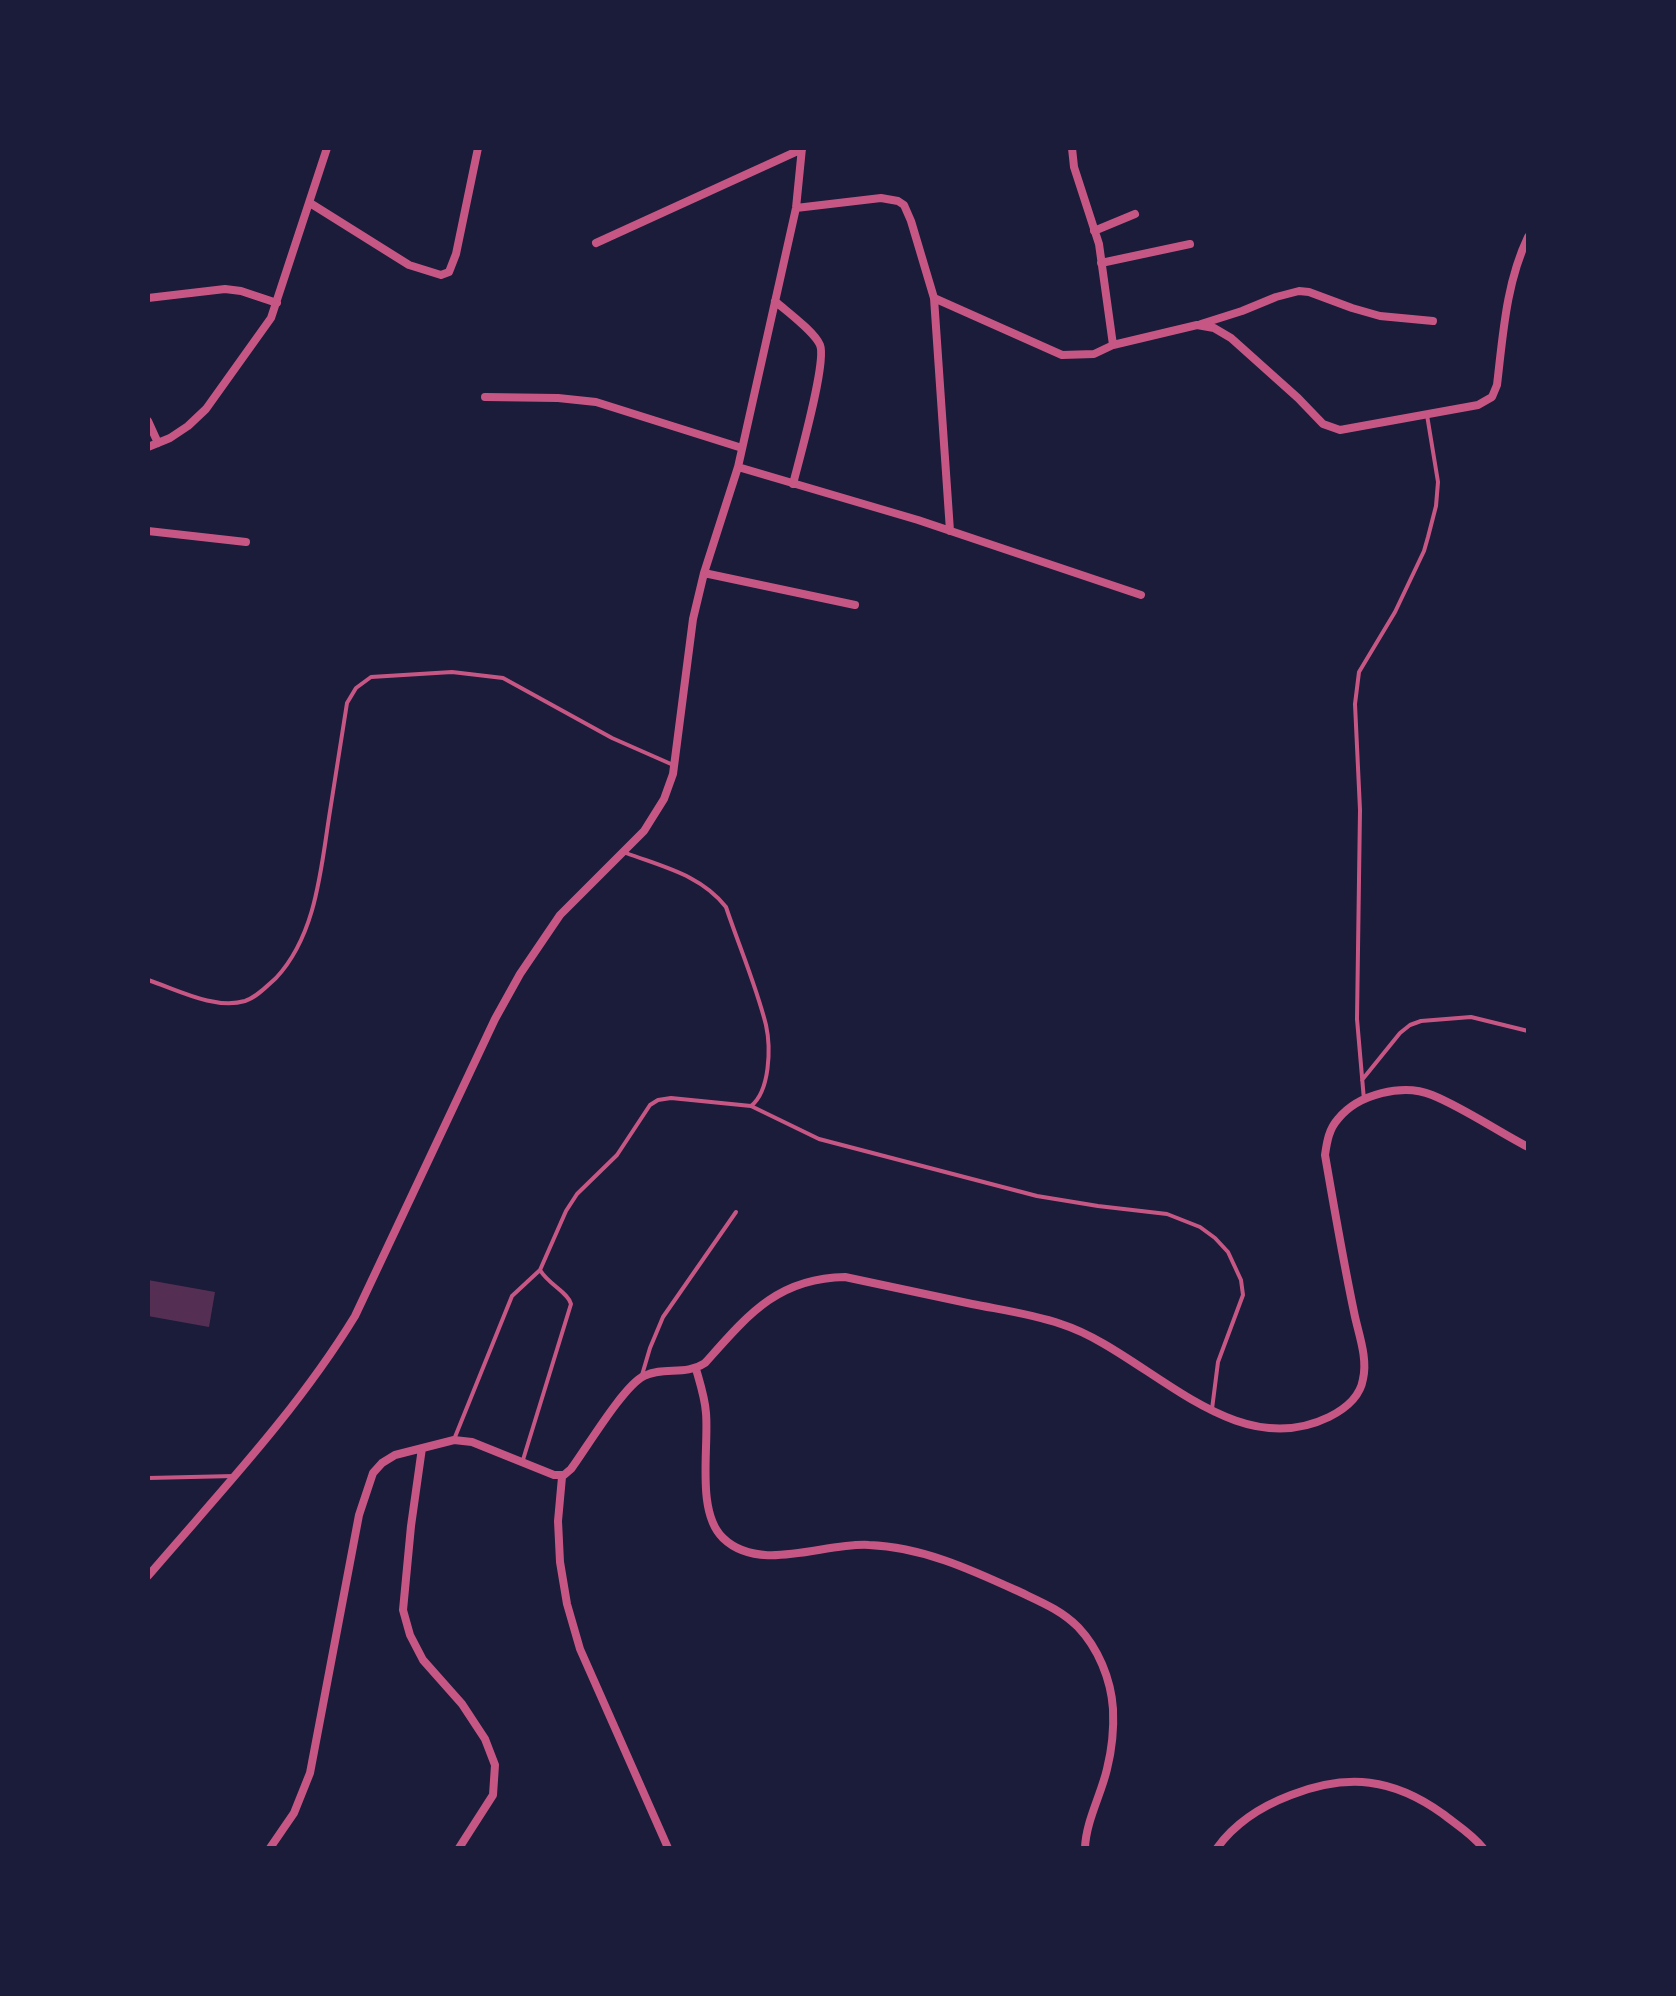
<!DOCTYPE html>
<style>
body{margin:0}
#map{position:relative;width:1676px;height:1996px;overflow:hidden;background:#1b1b3a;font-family:Quicksand,sans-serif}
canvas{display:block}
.frame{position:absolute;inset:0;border:150px solid #1b1b3a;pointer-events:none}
</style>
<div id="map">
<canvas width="1676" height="1996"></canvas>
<div class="frame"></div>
</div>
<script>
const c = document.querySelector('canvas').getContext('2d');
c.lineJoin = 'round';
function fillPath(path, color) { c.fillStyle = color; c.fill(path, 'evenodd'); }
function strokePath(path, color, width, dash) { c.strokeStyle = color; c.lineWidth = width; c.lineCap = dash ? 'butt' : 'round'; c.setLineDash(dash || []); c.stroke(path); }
const building = new Path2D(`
 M 148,1280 L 215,1292 L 209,1327 L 148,1316 Z`);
const service = new Path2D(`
 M 148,980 C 176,989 214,1010 245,1001 C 257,997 267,986 276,978 C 317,934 321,867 330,811 C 336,775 341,739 347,703 L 356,688 L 371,677 L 452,672 L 503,678 L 612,738 L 671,764
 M 1362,1080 L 1400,1033 L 1410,1025 L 1421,1021 L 1471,1017 L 1528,1031
 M 1364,1100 L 1357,1019 L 1360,810 L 1355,704 L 1359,672 L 1395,612 L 1424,551 L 1428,537 L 1436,506 L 1438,482 L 1427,415
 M 751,1106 L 819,1139 L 1037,1196 L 1098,1206 L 1167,1214 L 1200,1227 L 1215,1238 L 1228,1252 L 1241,1280 L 1243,1295 L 1218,1362 L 1212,1409
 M 642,1375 L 650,1348 L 663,1317 L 736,1212
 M 455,1437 L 512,1296 L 540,1270
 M 522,1463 L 571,1304 C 568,1292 549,1285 540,1270 L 566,1211 L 577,1194 L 617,1155 L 650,1105 L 658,1100 L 671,1098 L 751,1106 C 770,1091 771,1048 766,1025 C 756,985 739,946 726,907 C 701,875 663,867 626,853
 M 148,1478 L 234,1476`);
const minor = new Path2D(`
 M 1072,148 L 1074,167 L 1099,244 L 1113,345
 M 310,203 L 409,265 L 441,275 L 449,272 L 456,254 L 478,148
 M 796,208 L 881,198 L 898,201 L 904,205 L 911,221 L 934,298 L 950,531
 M 1094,231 L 1135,214
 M 596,243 L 802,149
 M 1101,263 L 1190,244
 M 148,298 L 225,289 L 241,291 L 277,303
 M 934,298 L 1062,355 L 1094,354 L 1113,345 L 1197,325 L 1214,328 L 1231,338 L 1298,398 L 1323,424 L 1340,430 L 1478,405 L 1492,397 L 1497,385 C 1503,335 1506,283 1528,237
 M 775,301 C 786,311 814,331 820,345 C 827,362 799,460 793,484
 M 1201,324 L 1242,311 L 1276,297 L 1299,291 L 1309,292 L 1352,308 L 1380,316 L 1433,321
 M 485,397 L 558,398 L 596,402 L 742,448
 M 148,421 L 158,443
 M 148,447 L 170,438 L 188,426 L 206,409 L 271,318 L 327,148
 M 738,467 L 918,520 L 1141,595
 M 148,531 L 246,542
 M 704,573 L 855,605
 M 696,1369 C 700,1383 705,1398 706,1413 C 709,1448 696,1512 723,1538 C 760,1574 825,1542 869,1545 C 923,1547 972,1570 1020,1592 C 1041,1602 1061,1610 1078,1627 C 1098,1648 1111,1679 1113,1709 C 1114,1729 1112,1749 1107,1769 C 1101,1795 1086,1821 1085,1848
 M 422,1448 L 411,1526 L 403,1610 L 410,1635 L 423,1660 L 462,1704 L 485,1739 L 495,1765 L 493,1795 L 459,1848
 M 560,1476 L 562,1477 L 558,1521 L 560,1562 L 567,1604 L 580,1649 L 668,1848
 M 148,1576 C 220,1492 297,1411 355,1316 L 495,1019 L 520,974 L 560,915 L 644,831 L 664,799 L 673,774 L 693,619 L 704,573 L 738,467 L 796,208 L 802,148
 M 270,1848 L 294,1813 L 310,1773 L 359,1515 L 373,1473 L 382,1463 L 395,1455 L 454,1440 L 472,1442 L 554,1475 L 564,1475 L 571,1469 C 586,1449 624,1385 644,1376 C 664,1366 685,1376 705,1363 C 747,1316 777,1278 845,1277 C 887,1286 930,1295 972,1304 C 1002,1310 1032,1314 1061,1324 C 1146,1351 1231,1465 1329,1417 C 1345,1409 1360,1398 1363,1379 C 1368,1357 1358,1333 1354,1312 C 1343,1260 1334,1207 1325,1155 C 1327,1141 1329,1129 1338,1119 C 1358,1094 1403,1083 1432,1095 C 1464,1108 1497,1131 1528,1147
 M 1217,1848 C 1235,1823 1262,1806 1291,1795 C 1348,1773 1393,1778 1443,1814 C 1457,1825 1472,1834 1483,1848`);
fillPath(building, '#542f53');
strokePath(service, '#c65784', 4);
strokePath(minor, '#c65784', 8);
</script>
